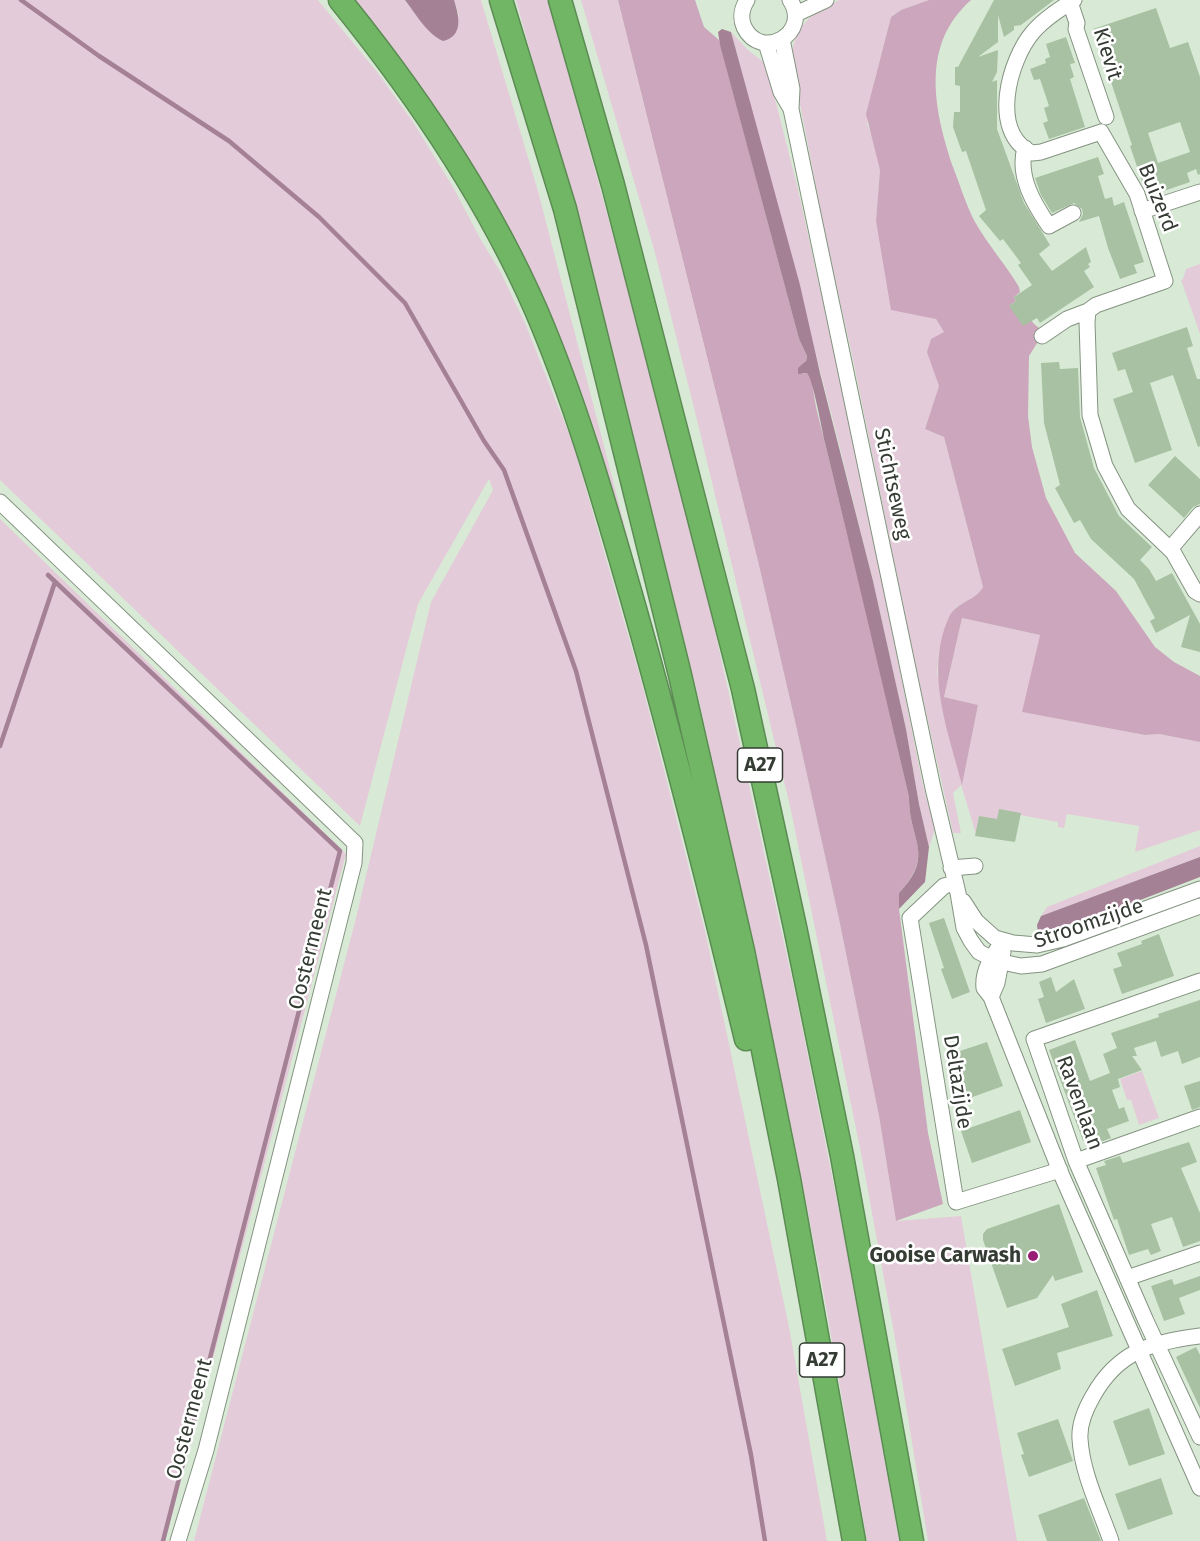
<!DOCTYPE html>
<style>
body{margin:0}
canvas{display:block;background:#d8ead5}
</style>
<canvas width="1200" height="1541"></canvas>
<script>
const c = document.querySelector('canvas').getContext('2d');
c.lineJoin = 'round';
function fillPath(path, color) { c.fillStyle = color; c.fill(path, 'evenodd'); }
function strokePath(path, color, width, dash) { c.strokeStyle = color; c.lineWidth = width; c.lineCap = dash ? 'butt' : 'round'; c.setLineDash(dash || []); c.stroke(path); }
function write(font, color, halo, rows, align = 'center') {
  c.font = font + ' "Fira Sans",sans-serif'; c.lineWidth = 5; c.setLineDash([]); c.textBaseline = 'middle'; c.strokeStyle = halo; c.fillStyle = color; for (const [text, x, y, turn = 0] of rows) {
    c.save(); c.translate(x, y); c.rotate((+turn || 0) * Math.PI / 180); c.textAlign = isNaN(turn) ? turn : align; if (halo) c.strokeText(text, 0, 0); c.fillText(text, 0, 0); c.restore();
  }
}
const green = new Path2D(`
 M 0,0 L 318,0 L 377,72 L 413,122 L 453,187 L 481,240 L 500,271 L 525,323 L 573,444 L 641,680 L 705,931 L 789,1327 L 827,1541 L 194,1541 L 356,918 L 431,602 L 493,490 L 489,479 L 418,604 L 360,826 L 0,480 Z
 M 348,0 L 405,0 L 428,30 L 459,16 L 454,0 L 481,0 L 538,191 L 662,670 L 540,305 Z
 M 516,0 L 548,0 L 659,402 L 703,577 L 796,997 L 848,1256 L 899,1541 L 867,1541 L 822,1284 L 792,1130 L 699,700 L 609,338 Z
 M 581,0 L 618,0 L 758,561 L 795,721 L 839,919 L 879,1116 L 896,1221 L 961,1216 L 1017,1541 L 928,1541 L 896,1344 L 861,1153 L 790,806 L 695,412 L 655,253 Z
 M 839,0 L 929,0 L 901,10 L 891,17 L 874,83 L 867,124 L 875,143 L 880,170 L 876,221 L 944,332 L 939,386 L 925,429 L 944,437 L 983,587 L 980,594 L 956,607 L 949,617 L 939,652 L 937,672 L 962,784 L 978,705 L 944,697 L 962,618 L 1040,635 L 1023,712 L 1145,735 L 1159,734 L 1200,742 L 1200,830 L 1135,852 L 1139,826 L 1067,814 L 1064,828 L 1058,827 L 1058,822 L 1020,815 L 976,834 L 961,785 L 953,793 L 961,833 L 953,833 L 915,663 L 852,355 L 825,234 L 791,57 C 796,24 810,14 839,0 Z
 M 731,32 L 748,50 L 766,64 L 797,185 L 857,457 L 922,781 L 935,829 L 929,847 L 919,804 L 906,729 L 873,581 L 832,416 Z
 M 1200,264 L 1200,334 L 1181,280 L 1183,279 L 1186,269 Z
 M 0,519 L 346,854 L 165,1541 L 0,1541 Z
 M 1200,846 L 1200,857 L 1041,916 L 1047,907 Z
 M 1142,1071 L 1159,1118 L 1139,1125 L 1131,1100 L 1127,1100 L 1120,1079 Z`);
const forest = new Path2D(`
 M 618,0 L 695,0 L 704,27 L 719,40 L 799,339 L 807,356 L 802,374 L 807,373 L 811,377 L 816,407 L 859,581 L 909,797 C 909,843 936,852 899,893 L 899,909 L 928,1133 L 943,1204 L 896,1221 L 879,1116 L 839,919 L 795,721 L 758,561 Z
 M 929,0 L 971,0 C 920,45 934,110 953,167 C 960,185 966,205 975,222 C 988,245 1006,265 1019,287 L 1020,292 L 1014,297 L 1016,301 L 1009,306 L 1025,311 L 1034,324 L 1044,332 L 1029,356 L 1028,416 L 1032,447 L 1046,498 L 1075,553 L 1116,591 L 1155,647 L 1174,662 L 1200,676 L 1200,742 L 1159,734 L 1145,735 L 1022,712 L 1040,635 L 962,618 L 944,697 L 978,705 L 962,785 C 948,730 924,672 949,617 C 957,601 976,601 983,587 L 944,437 L 925,429 L 939,386 L 927,352 L 931,339 L 944,332 L 936,319 L 891,310 L 876,221 L 880,170 L 866,114 L 891,17 L 901,10 Z`);
const water = new Path2D(`
 M 405,0 L 454,0 C 459,16 464,36 443,41 C 426,33 416,14 405,0 Z
 M 722,29 L 731,32 L 800,285 L 820,373 L 873,581 L 906,729 L 919,804 L 929,847 L 925,882 L 899,909 L 899,893 C 936,854 909,842 909,797 C 881,679 854,561 825,443 C 822,430 813,379 807,373 L 798,374 L 798,368 L 806,361 L 807,356 L 799,339 L 720,45 L 718,32 Z
 M 1200,857 L 1200,877 L 1104,914 L 1038,933 L 1037,925 L 1041,916 Z`);
const stream = new Path2D(`
 M 21,0 L 99,56 L 229,141 L 319,217 L 405,303 L 484,441 L 504,470 L 576,671 L 646,945 L 751,1455 L 765,1541
 M 48,575 L 340,851 L 163,1541
 M 0,746 L 55,582`);
const building = new Path2D(`
 M 994,0 L 1054,0 L 1021,25 L 1014,26 L 1014,30 L 1004,37 L 998,15 L 998,42 L 978,57 L 998,50 L 997,72 L 992,82 L 997,80 L 997,129 L 1024,203 L 1050,245 L 1039,254 L 1052,271 L 1086,247 L 1091,262 L 1088,264 L 1090,267 L 1084,271 L 1094,287 L 1040,323 L 1037,318 L 1023,326 L 1009,306 L 1016,301 L 1014,297 L 1032,285 L 1018,265 L 1021,263 L 1003,239 L 1000,241 L 979,216 L 986,210 L 966,151 L 962,152 L 953,127 L 954,112 L 960,112 L 960,86 L 955,85 L 955,67 L 958,67 Z
 M 1156,8 L 1170,48 L 1188,42 L 1200,77 L 1200,174 L 1198,175 L 1196,169 L 1187,173 L 1190,182 L 1155,194 L 1152,184 L 1144,187 L 1130,146 L 1132,145 L 1107,70 L 1113,68 L 1106,44 L 1099,46 L 1093,29 ZM 1180,122 L 1190,152 L 1158,163 L 1148,133 Z
 M 1066,37 L 1075,63 L 1070,64 L 1074,77 L 1070,79 L 1085,127 L 1049,139 L 1043,123 L 1048,121 L 1044,108 L 1049,106 L 1040,79 L 1034,80 L 1030,69 L 1046,63 L 1045,59 L 1050,57 L 1046,44 Z
 M 1098,157 L 1104,174 L 1098,176 L 1105,199 L 1112,197 L 1114,206 L 1124,202 L 1144,262 L 1134,265 L 1137,273 L 1120,279 L 1108,248 L 1099,216 L 1079,222 L 1083,214 L 1082,209 L 1074,203 L 1052,213 L 1041,195 L 1035,178 Z
 M 1187,327 L 1193,346 L 1187,348 L 1197,379 L 1200,379 L 1200,446 L 1198,447 L 1173,375 L 1150,383 L 1172,450 L 1135,463 L 1113,399 L 1133,392 L 1125,369 L 1118,371 L 1112,353 Z
 M 1059,362 L 1060,369 L 1078,368 L 1080,417 L 1094,468 L 1119,516 L 1152,547 L 1140,560 L 1149,569 L 1156,581 L 1172,573 L 1200,624 L 1200,652 L 1181,647 L 1190,615 L 1156,633 L 1150,621 L 1155,618 L 1134,579 L 1091,539 L 1080,520 L 1074,523 L 1055,488 L 1060,485 L 1044,423 L 1041,363 Z
 M 1175,456 L 1200,479 L 1200,504 L 1193,507 L 1184,518 L 1148,485 Z
 M 999,809 L 1021,813 L 1015,842 L 975,836 L 979,816 L 997,819 Z
 M 944,918 L 970,992 L 952,999 L 941,969 L 944,968 L 929,923 Z
 M 1159,934 L 1174,976 L 1122,994 L 1113,969 L 1122,966 L 1117,953 L 1142,944 L 1141,941 Z
 M 1051,977 L 1056,992 L 1074,979 L 1085,1009 L 1046,1023 L 1038,999 L 1044,997 L 1039,982 Z
 M 1200,1000 L 1200,1057 L 1182,1064 L 1178,1051 L 1161,1057 L 1156,1041 L 1134,1048 L 1137,1056 L 1132,1056 L 1142,1070 L 1118,1079 L 1120,1087 L 1112,1090 L 1119,1109 L 1124,1107 L 1129,1121 L 1107,1129 L 1111,1138 L 1098,1143 L 1096,1137 L 1083,1141 L 1049,1050 L 1075,1040 L 1090,1081 L 1110,1073 L 1103,1054 L 1117,1048 L 1111,1033 L 1159,1017 L 1158,1014 Z
 M 987,1042 L 1003,1086 L 967,1099 L 951,1054 Z
 M 1200,1081 L 1200,1107 L 1192,1110 L 1184,1086 Z
 M 1020,1110 L 1031,1142 L 972,1163 L 961,1131 Z
 M 1189,1142 L 1197,1162 L 1181,1168 L 1200,1213 L 1200,1241 L 1183,1247 L 1172,1217 L 1151,1224 L 1161,1251 L 1151,1255 L 1148,1249 L 1129,1255 L 1117,1219 L 1114,1220 L 1096,1168 L 1106,1165 L 1104,1161 L 1120,1156 L 1123,1163 Z
 M 1059,1204 L 1083,1272 L 1055,1281 L 1053,1275 L 1037,1298 L 1007,1308 L 983,1240 L 983,1234 L 987,1229 Z
 M 1200,1276 L 1200,1290 L 1179,1298 L 1185,1314 L 1164,1321 L 1151,1286 L 1172,1279 L 1174,1285 Z
 M 1097,1290 L 1113,1336 L 1057,1353 L 1061,1369 L 1015,1386 L 1002,1349 L 1069,1327 L 1061,1304 Z
 M 1196,1347 L 1200,1355 L 1200,1408 L 1176,1357 Z
 M 1149,1408 L 1165,1454 L 1129,1466 L 1113,1421 Z
 M 1058,1419 L 1073,1461 L 1029,1477 L 1021,1455 L 1024,1454 L 1017,1433 Z
 M 1161,1478 L 1173,1514 L 1128,1530 L 1115,1494 Z
 M 1084,1498 L 1101,1541 L 1047,1541 L 1038,1515 Z`);
const minor = new Path2D(`
 M 747,0 C 742,8 740,18 744,27 C 761,62 812,33 790,0
 M 1074,0 C 1060,9 1044,19 1033,32 C 1009,60 989,132 1032,153 L 1041,152 L 1101,132 L 1137,194 L 1165,281 L 1096,305 L 1088,311 L 1087,322 L 1090,415 L 1105,466 L 1128,509 L 1173,552 L 1195,591 L 1200,594
 M 1070,2 L 1077,23 L 1076,29 L 1106,117
 M 796,14 L 826,0
 M 782,39 L 792,89 L 791,109 L 933,788 L 958,893 L 964,928 L 971,941 L 979,952 L 997,961 L 1021,966 L 1042,964 L 1200,906
 M 766,43 L 781,92 L 791,109
 M 1025,148 C 1017,176 1034,204 1049,226 L 1073,213
 M 1142,211 L 1200,192
 M 1042,336 L 1067,319 L 1088,311
 M 0,502 L 355,843 L 354,863 L 206,1450 L 178,1541
 M 1170,549 L 1200,514
 M 951,868 L 975,866
 M 955,883 L 944,886 L 910,918 L 956,1202 L 1060,1170
 M 963,901 L 976,921 L 995,938 L 1013,943 L 1037,945 L 1063,939 L 1200,889
 M 1003,941 C 993,955 982,970 984,988 L 991,997 L 1062,1176 L 1200,1488
 M 1200,981 L 1034,1039 L 1076,1161 L 1146,1321 L 1200,1437
 M 991,997 L 997,983 L 1003,952
 M 1076,1161 L 1200,1117
 M 1127,1278 L 1200,1253
 M 1111,1541 C 1100,1509 1082,1474 1080,1439 C 1079,1425 1086,1408 1093,1396 C 1118,1351 1152,1342 1200,1336`);
const highway = new Path2D(`
 M 340,0 C 417,95 487,198 536,310 C 576,403 603,498 631,595 C 673,742 710,890 746,1039
 M 501,0 L 565,209 L 680,675 L 743,951 L 789,1179 L 854,1541
 M 560,0 L 613,185 L 743,689 L 795,927 L 842,1156 L 912,1541`);
const markers = [
 [1033,1256,6,"#981d75"]
];
const shields = [
 [760,765,45],
 [822,1360,45]
];
const shieldNames = [
 ["A27",760,765],
 ["A27",822,1360]
];
const streetNames = [
 ["Kievit",1107,54,73],
 ["Buizerd",1157,198,68],
 ["Stichtseweg",892,484,78],
 ["Stroomzijde",1089,924,-19],
 ["Oostermeent",311,949,-76],
 ["Deltazijde",957,1082,81],
 ["Ravenlaan",1079,1103,70],
 ["Oostermeent",190,1419,-75]
];
const poiNames = [
 ["Gooise Carwash",1021,1256]
];
fillPath(green, '#e4cbd9');
fillPath(forest, '#cca6bc');
fillPath(water, '#a58196');
strokePath(stream, '#a58196', 4.5);
fillPath(building, '#a7c1a2');
strokePath(minor, '#849481', 17);
strokePath(highway, '#5c8b54', 25);
strokePath(minor, '#fff', 15);
strokePath(highway, '#71b665', 22);
for (const [x, y, r, color] of markers) { const dot = new Path2D(); dot.arc(x, y, r, 0, 2 * Math.PI); c.fillStyle = color; c.fill(dot); strokePath(dot, '#fff', 2); }
for (const [x, y, w] of shields) { const box = new Path2D(); box.roundRect(x - w / 2, y - 17, w, 34, 4.5); c.fillStyle = '#fff'; c.fill(box); strokePath(box, '#353c34', 1.5); }
write('bold 20px', '#353c34', null, shieldNames);
write('21px', '#353c34', '#fff', streetNames);
write('bold 21px', '#353c34', '#fff', poiNames, 'right');
</script>
